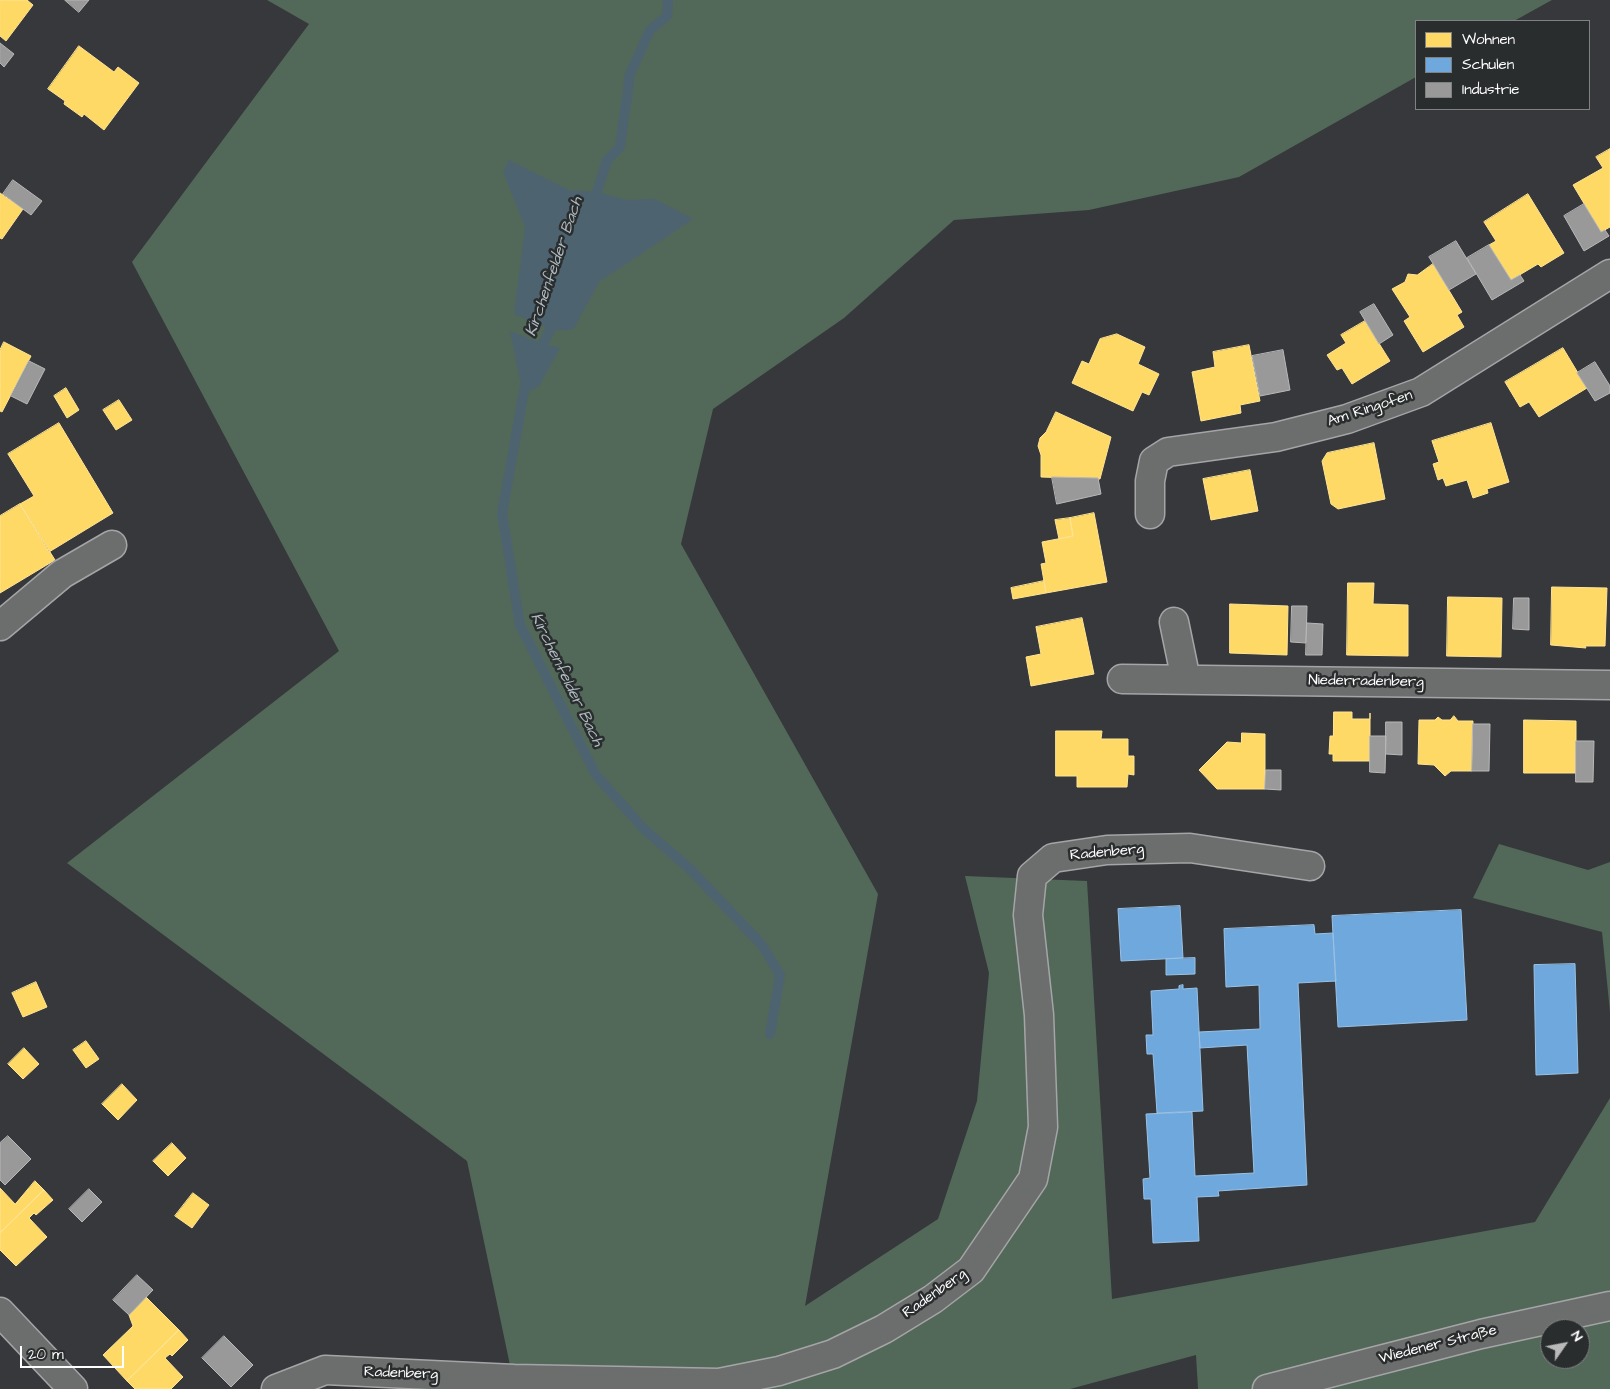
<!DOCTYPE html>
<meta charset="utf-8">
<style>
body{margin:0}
#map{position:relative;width:1610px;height:1389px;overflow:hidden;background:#36383b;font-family:"Architects Daughter",sans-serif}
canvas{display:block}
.legend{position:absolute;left:1415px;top:20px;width:175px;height:90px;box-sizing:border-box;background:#2a2d2e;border:1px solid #7f8182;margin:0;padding:6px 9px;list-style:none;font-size:15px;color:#fff}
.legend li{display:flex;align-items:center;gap:10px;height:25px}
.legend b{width:25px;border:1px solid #7f8182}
.north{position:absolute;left:1540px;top:1319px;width:50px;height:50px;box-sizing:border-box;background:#2a2d2e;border:1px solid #7f8182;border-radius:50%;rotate:57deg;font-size:14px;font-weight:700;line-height:20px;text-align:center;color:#fff}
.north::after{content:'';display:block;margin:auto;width:18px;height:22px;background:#b9b9ba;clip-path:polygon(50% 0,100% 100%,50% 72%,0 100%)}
.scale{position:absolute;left:20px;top:1346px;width:104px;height:22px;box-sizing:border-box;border:2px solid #fff;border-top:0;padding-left:6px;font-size:15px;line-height:18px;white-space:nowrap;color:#fff;-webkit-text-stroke:4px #2a2d2e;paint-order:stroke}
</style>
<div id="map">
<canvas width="1610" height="1389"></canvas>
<ul class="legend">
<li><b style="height:14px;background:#ffd966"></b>Wohnen</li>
<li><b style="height:14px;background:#6fa8dc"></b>Schulen</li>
<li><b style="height:14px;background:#999"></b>Industrie</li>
</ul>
<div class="north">N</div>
<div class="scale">20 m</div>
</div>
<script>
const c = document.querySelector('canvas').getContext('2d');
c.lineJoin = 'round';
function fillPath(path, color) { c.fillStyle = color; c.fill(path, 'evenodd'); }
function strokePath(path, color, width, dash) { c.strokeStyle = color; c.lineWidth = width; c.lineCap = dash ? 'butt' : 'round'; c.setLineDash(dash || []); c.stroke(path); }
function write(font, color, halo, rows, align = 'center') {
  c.font = font + ' "Architects Daughter",sans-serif'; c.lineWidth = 5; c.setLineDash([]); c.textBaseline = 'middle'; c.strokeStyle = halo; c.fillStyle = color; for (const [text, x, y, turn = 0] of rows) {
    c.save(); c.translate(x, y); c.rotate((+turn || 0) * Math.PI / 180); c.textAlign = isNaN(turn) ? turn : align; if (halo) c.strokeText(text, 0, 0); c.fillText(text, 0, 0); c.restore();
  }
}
const green = new Path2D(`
 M 267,0 L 1552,0 L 1514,21 L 1416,21 L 1416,77 L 1239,177 L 1089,210 L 954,220 L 844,318 L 713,409 L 681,544 L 878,894 L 805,1306 L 938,1219 L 977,1101 L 989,973 L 965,876 L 1087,881 L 1112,1299 L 1535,1222 L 1610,1098 L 1610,1389 L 1198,1389 L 1196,1355 L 1070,1389 L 515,1389 L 467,1161 L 67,863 L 339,651 L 132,262 L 309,24 ZM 1550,1329 L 1580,1329 L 1580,1359 L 1550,1359 Z
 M 1499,844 L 1588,870 L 1610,862 L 1610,1012 L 1602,932 L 1473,898 Z`);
const water = new Path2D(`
 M 509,160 L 569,190 L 597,192 L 627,200 L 655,199 L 693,219 L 599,282 L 573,330 L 552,330 L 514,314 L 525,227 L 503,172 Z
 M 510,331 L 544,344 L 560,348 L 539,386 L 523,395 Z`);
const homes = new Path2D(`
 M 0,0 L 27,0 L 33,5 L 6,41 L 0,36 Z
 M 79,46 L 114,72 L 118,67 L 139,83 L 104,130 L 84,114 L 82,117 L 64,104 L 65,101 L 48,89 Z
 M 1610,149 L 1610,227 L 1601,232 L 1573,185 L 1603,168 L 1596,157 Z
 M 0,193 L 23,209 L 2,239 L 0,238 Z
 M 1528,194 L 1564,253 L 1541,267 L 1538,264 L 1511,280 L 1489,245 L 1496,241 L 1484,222 Z
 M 1433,264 L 1462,312 L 1457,315 L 1464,327 L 1423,352 L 1404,321 L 1410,317 L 1392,289 L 1405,282 L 1408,274 L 1417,275 Z
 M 1365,321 L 1390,361 L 1352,384 L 1342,368 L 1337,370 L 1327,355 L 1346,343 L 1341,335 Z
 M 1117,334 L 1145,347 L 1138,364 L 1159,374 L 1149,395 L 1142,392 L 1133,411 L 1072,383 L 1082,361 L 1089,364 L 1100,339 Z
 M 4,342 L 31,356 L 2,412 L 0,411 L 0,350 Z
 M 1249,345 L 1260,401 L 1240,405 L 1241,413 L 1201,421 L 1192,372 L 1215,367 L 1213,352 Z
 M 1563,348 L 1587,388 L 1539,417 L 1529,402 L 1520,407 L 1505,382 Z
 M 66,388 L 79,410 L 67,418 L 54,396 Z
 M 119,400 L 132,420 L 116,430 L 103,410 Z
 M 1056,412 L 1111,437 L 1100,479 L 1041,477 L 1041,455 L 1038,446 L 1040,438 L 1046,432 Z
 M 59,423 L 113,513 L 49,552 L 20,504 L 34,496 L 8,454 Z
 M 1491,423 L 1509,482 L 1487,489 L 1488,493 L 1473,498 L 1467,480 L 1446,486 L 1443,478 L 1438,480 L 1433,464 L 1439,462 L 1432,441 Z
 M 1374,443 L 1385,499 L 1338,509 L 1331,504 L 1322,461 L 1327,453 Z
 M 1250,470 L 1258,511 L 1211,520 L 1203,479 Z
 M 20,504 L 55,560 L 0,593 L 0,516 Z
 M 1094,513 L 1107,582 L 1046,593 L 1041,564 L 1046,563 L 1042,542 L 1073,536 L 1070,518 Z
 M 1070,518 L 1073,536 L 1059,539 L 1055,520 Z
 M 1044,581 L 1046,593 L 1013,599 L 1011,588 Z
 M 1348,583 L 1374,583 L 1373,604 L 1408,605 L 1408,656 L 1347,655 Z
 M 1552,587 L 1607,588 L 1605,646 L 1585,646 L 1586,648 L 1551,645 Z
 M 1448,597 L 1502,598 L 1501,657 L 1447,656 Z
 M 1230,604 L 1288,606 L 1287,655 L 1230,653 Z
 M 1082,618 L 1094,674 L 1031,686 L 1026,657 L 1041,654 L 1036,627 Z
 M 1334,712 L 1352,712 L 1352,719 L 1370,719 L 1370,713 L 1370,761 L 1333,761 L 1333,754 L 1329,754 L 1330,736 L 1333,736 Z
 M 1454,716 L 1458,721 L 1473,721 L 1472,771 L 1451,771 L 1445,776 L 1434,765 L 1418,764 L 1419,720 L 1435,720 L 1438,717 L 1442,720 L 1450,720 Z
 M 1524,720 L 1576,721 L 1576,773 L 1524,773 Z
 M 1056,731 L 1102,731 L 1101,739 L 1128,739 L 1128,756 L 1134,756 L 1134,775 L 1128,774 L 1127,787 L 1077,787 L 1077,776 L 1056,776 Z
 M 1242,733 L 1265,734 L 1265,789 L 1217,789 L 1199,770 L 1227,742 L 1241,743 Z
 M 36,982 L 47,1007 L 23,1017 L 12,993 Z
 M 86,1041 L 99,1059 L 86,1068 L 73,1050 Z
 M 24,1048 L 39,1064 L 23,1079 L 8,1064 Z
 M 122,1084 L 137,1100 L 118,1120 L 102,1104 Z
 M 172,1143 L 186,1158 L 168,1176 L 153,1161 Z
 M 35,1181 L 44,1190 L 0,1233 L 0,1188 L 15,1204 Z
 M 44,1190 L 53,1200 L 36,1215 L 34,1213 L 29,1218 L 47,1237 L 16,1266 L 0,1250 L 0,1233 Z
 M 193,1193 L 209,1205 L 192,1228 L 175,1216 Z
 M 146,1297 L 179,1330 L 127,1381 L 103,1355 L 133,1326 L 129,1315 Z
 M 179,1330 L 188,1340 L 172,1356 L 170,1354 L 165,1358 L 183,1377 L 171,1389 L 135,1389 L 127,1381 Z`);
const schools = new Path2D(`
 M 1180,906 L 1183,958 L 1121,961 L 1118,909 Z
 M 1461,910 L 1467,1020 L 1338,1027 L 1332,916 Z
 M 1314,925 L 1315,934 L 1333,933 L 1336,981 L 1298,983 L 1307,1185 L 1218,1191 L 1219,1196 L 1197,1197 L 1199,1241 L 1153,1243 L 1151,1199 L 1144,1199 L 1143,1179 L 1150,1178 L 1146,1114 L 1192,1112 L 1195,1176 L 1254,1173 L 1247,1045 L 1200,1048 L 1199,1032 L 1260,1029 L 1259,985 L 1226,987 L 1224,929 Z
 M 1195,958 L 1195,974 L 1166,975 L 1166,959 Z
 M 1575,964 L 1578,1073 L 1536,1075 L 1534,965 Z
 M 1183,985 L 1183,989 L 1197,988 L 1203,1111 L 1157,1113 L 1153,1054 L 1147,1054 L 1146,1035 L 1153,1035 L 1151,991 L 1179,989 L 1179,986 Z`);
const industry = new Path2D(`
 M 65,0 L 89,0 L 79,12 Z
 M 0,43 L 14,54 L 4,67 L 0,63 Z
 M 13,180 L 42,201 L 31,215 L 3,194 Z
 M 1584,204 L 1601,232 L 1605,230 L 1609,236 L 1584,251 L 1564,216 Z
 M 1456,241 L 1476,274 L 1449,290 L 1429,257 Z
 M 1489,245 L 1511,280 L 1520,275 L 1524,281 L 1492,300 L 1467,258 Z
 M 1374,304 L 1393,335 L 1379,344 L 1360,312 Z
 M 1283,350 L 1290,390 L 1260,396 L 1252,356 Z
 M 29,361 L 45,369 L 27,404 L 11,396 Z
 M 1595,362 L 1610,386 L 1610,393 L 1595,401 L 1577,373 Z
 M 1052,477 L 1098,478 L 1101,494 L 1057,504 Z
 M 1514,598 L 1529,598 L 1529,630 L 1513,629 Z
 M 1292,606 L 1307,606 L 1306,643 L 1291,642 Z
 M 1307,623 L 1323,624 L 1322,655 L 1306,655 Z
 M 1386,722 L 1402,722 L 1402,755 L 1386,754 Z
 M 1473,724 L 1490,724 L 1489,771 L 1472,771 Z
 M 1370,736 L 1386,736 L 1385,773 L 1370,772 Z
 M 1576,741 L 1594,741 L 1593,782 L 1576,782 Z
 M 1266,770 L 1281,770 L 1281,790 L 1265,789 Z
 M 8,1136 L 31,1159 L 5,1185 L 0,1180 L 0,1143 Z
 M 89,1189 L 102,1202 L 82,1222 L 69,1209 Z
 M 137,1275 L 153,1290 L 129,1315 L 113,1300 Z
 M 224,1336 L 253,1365 L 231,1387 L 202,1358 Z`);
const stream = new Path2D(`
 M 593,204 L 607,160 L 620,147 L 630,74 L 650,30 L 667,16 L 668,0
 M 537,356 L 556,318
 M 526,380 L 502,513 L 520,625 L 596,775 L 643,828 L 690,869 L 762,945 L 780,975 L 770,1034`);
const street = new Path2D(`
 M 1150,514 L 1150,481 L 1154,461 L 1168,452 L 1276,437 L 1347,419 L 1421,392 L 1610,274
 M 1174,622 L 1186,680
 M 0,626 L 62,574 L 112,545
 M 1122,679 L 1610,685
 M 0,1312 L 73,1389
 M 276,1389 L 325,1370 L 514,1379 L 719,1383 L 779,1371 L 833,1354 L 884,1329 L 933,1299 L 971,1270 L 1033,1179 L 1043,1127 L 1039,1015 L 1028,915 L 1032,876 L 1053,858 L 1107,850 L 1190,848 L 1310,866`);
const secondary = new Path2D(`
 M 1267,1389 L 1481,1334 L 1610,1306`);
const streetNames = [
 ["Am Ringofen",1370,409,-18],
 ["Niederradenberg",1366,682,1],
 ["Radenberg",1107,853,-5],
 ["Radenberg",935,1294,-35],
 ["Wiedener Straße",1438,1345,-14],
 ["Radenberg",401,1374,2]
];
const waterNames = [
 ["Kirchenfelder Bach",555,267,-71],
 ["Kirchenfelder Bach",566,680,64]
];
fillPath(green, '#526859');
fillPath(water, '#4e6370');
fillPath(homes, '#ffd966');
strokePath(homes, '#ffe494', 1);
fillPath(schools, '#6fa8dc');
strokePath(schools, '#9ac2e6', 1);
fillPath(industry, '#999');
strokePath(industry, '#b8b8b8', 1);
strokePath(stream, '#4e6370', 10);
strokePath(street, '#a5a5a7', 31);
strokePath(secondary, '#a5a5a7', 31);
strokePath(street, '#6c6d6d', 28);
strokePath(secondary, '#6c6d6d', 28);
write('15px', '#fff', '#2a2d2e', streetNames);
write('italic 16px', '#b0bbc1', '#2a2d2e', waterNames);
</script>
